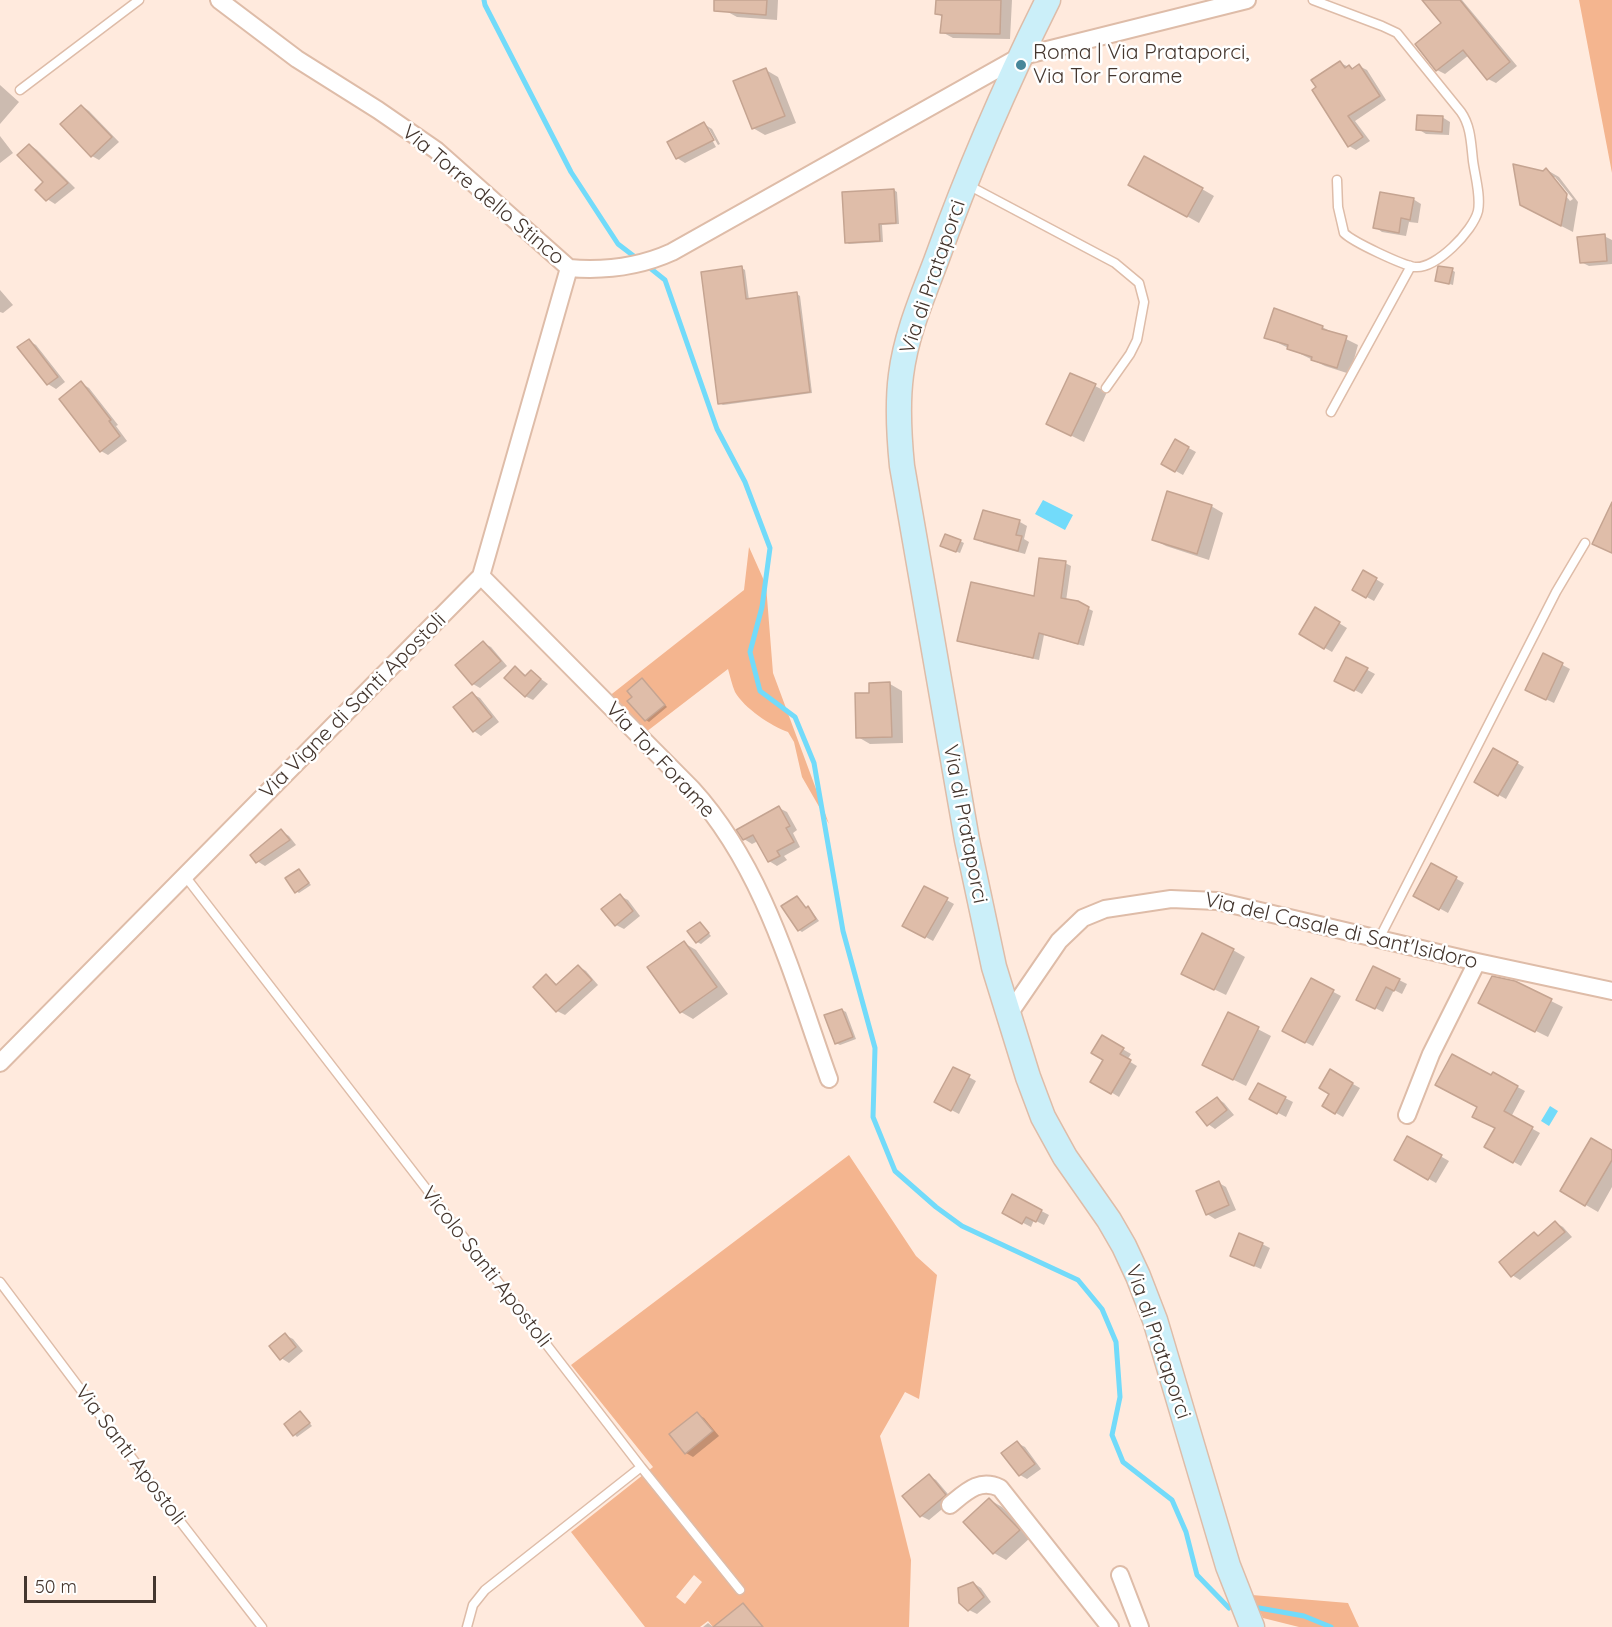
<!DOCTYPE html>
<style>
body{margin:0}
#map{position:relative;width:1612px;height:1627px;overflow:hidden;background:#ffeadd;font-family:Quicksand,sans-serif}
canvas{display:block}
.scale{position:absolute;left:24px;top:1576px;width:132px;height:27px;box-sizing:border-box;border:3px solid #44362e;border-top:0;padding-left:8px;font-size:18px;line-height:21px;white-space:nowrap;color:#44362e;-webkit-text-stroke:4px #fff;paint-order:stroke}
</style>
<div id="map">
<canvas width="1612" height="1627"></canvas>
<div class="scale">50 m</div>
</div>
<script>
const c = document.querySelector('canvas').getContext('2d');
c.lineJoin = 'round';
function fillPath(path, color) { c.fillStyle = color; c.fill(path, 'evenodd'); }
function strokePath(path, color, width, dash) { c.strokeStyle = color; c.lineWidth = width; c.lineCap = dash ? 'butt' : 'round'; c.setLineDash(dash || []); c.stroke(path); }
function write(font, color, halo, rows, align = 'center') {
  c.font = font + ' Quicksand,sans-serif'; c.lineWidth = 5; c.setLineDash([]); c.textBaseline = 'middle'; c.strokeStyle = halo; c.fillStyle = color; for (const [text, x, y, turn = 0] of rows) {
    c.save(); c.translate(x, y); c.rotate((+turn || 0) * Math.PI / 180); c.textAlign = isNaN(turn) ? turn : align; if (halo) c.strokeText(text, 0, 0); c.fillText(text, 0, 0); c.restore();
  }
}
const green = new Path2D(`
 M 1579,0 L 1612,0 L 1612,173 Z
 M 749,547 L 766,585 L 773,673 L 829,824 L 802,777 L 794,742 L 788,732 C 771,726 744,708 735,692 C 732,685 730,676 728,669 L 646,732 L 608,697 L 744,590 ZM 642,678 L 665,705 L 645,721 L 628,701 L 632,697 L 627,691 Z
 M 849,1155 L 916,1256 L 937,1275 L 919,1399 L 905,1392 L 880,1436 L 911,1560 L 909,1627 L 763,1627 L 743,1603 L 727,1616 L 736,1627 L 713,1627 L 708,1621 L 700,1627 L 645,1627 L 571,1532 L 653,1467 L 571,1365 ZM 694,1575 L 702,1582 L 685,1604 L 676,1597 Z
 M 1252,1595 L 1348,1603 L 1359,1627 L 1299,1627 L 1263,1618 Z`);
const water = new Path2D(`
 M 1043,500 L 1073,515 L 1065,530 L 1035,514 Z
 M 1550,1106 L 1558,1111 L 1549,1126 L 1541,1121 Z`);
const shadow = new Path2D(`
 M 727,0 L 778,0 L 777,20 L 737,17 L 726,11 Z
 M 938,0 L 1012,0 L 1010,39 L 953,38 L 942,32 L 943,17 L 936,13 Z
 M 1427,0 L 1462,0 L 1517,66 L 1496,83 L 1488,79 L 1469,55 L 1445,74 L 1437,70 L 1443,23 Z
 M 1340,63 L 1354,69 L 1359,66 L 1367,70 L 1386,100 L 1355,121 L 1370,141 L 1356,150 L 1349,146 L 1314,91 Z
 M 766,70 L 778,77 L 796,123 L 765,135 L 753,128 Z
 M 0,85 L 19,102 L 0,124 Z
 M 82,106 L 89,111 L 119,142 L 99,160 L 92,156 Z
 M 1442,117 L 1450,122 L 1449,135 L 1426,134 L 1418,129 Z
 M 704,124 L 712,129 L 720,144 L 718,145 L 709,129 L 706,129 L 716,147 L 685,163 L 677,158 Z
 M 0,136 L 13,153 L 0,163 Z
 M 30,145 L 37,150 L 75,188 L 55,204 L 47,199 L 45,182 Z
 M 1547,170 L 1559,177 L 1578,202 L 1573,232 L 1534,212 L 1543,173 ZM 1551,177 L 1555,177 L 1573,199 L 1570,201 Z
 M 1130,184 L 1202,189 L 1214,196 L 1199,223 Z
 M 894,190 L 897,192 L 899,224 L 882,225 L 883,242 L 849,244 L 846,242 Z
 M 1413,199 L 1421,204 L 1418,223 L 1409,222 L 1406,236 L 1382,232 L 1375,227 Z
 M 1604,236 L 1612,240 L 1612,264 L 1589,266 L 1581,262 Z
 M 742,268 L 745,270 L 749,300 L 797,294 L 800,296 L 812,393 L 723,405 L 719,403 Z
 M 1452,270 L 1455,272 L 1453,285 L 1437,280 Z
 M 0,290 L 13,305 L 3,313 L 0,312 Z
 M 1322,327 L 1358,345 L 1350,374 L 1325,366 L 1266,337 Z
 M 29,341 L 36,345 L 65,382 L 56,389 L 48,384 Z
 M 81,383 L 89,388 L 118,425 L 116,426 L 127,441 L 108,455 L 101,451 Z
 M 1095,386 L 1107,392 L 1084,442 L 1060,430 Z
 M 1176,441 L 1196,452 L 1183,475 L 1163,464 Z
 M 1211,506 L 1223,513 L 1209,560 L 1166,546 L 1154,540 Z
 M 984,512 L 1020,522 L 1027,526 L 1024,539 L 1029,542 L 1025,554 L 984,543 L 976,538 Z
 M 960,541 L 964,543 L 960,553 L 945,547 Z
 M 1065,563 L 1071,566 L 1066,601 L 1077,603 L 1093,611 L 1084,646 L 1044,635 L 1039,660 L 965,643 L 959,640 L 1035,598 Z
 M 1364,572 L 1384,584 L 1374,601 L 1354,590 Z
 M 1316,609 L 1347,628 L 1332,652 L 1301,634 Z
 M 483,643 L 491,647 L 507,666 L 480,688 L 473,684 Z
 M 1544,655 L 1570,669 L 1554,703 L 1535,694 Z
 M 1347,659 L 1375,674 L 1362,694 L 1336,680 Z
 M 515,668 L 527,676 L 531,672 L 548,684 L 533,700 L 525,696 Z
 M 642,680 L 667,707 L 649,722 L 646,720 L 634,697 Z
 M 890,684 L 902,691 L 903,743 L 870,744 L 858,737 L 871,694 Z
 M 472,694 L 480,698 L 499,722 L 481,736 L 474,731 Z
 M 1494,750 L 1524,767 L 1506,799 L 1476,782 Z
 M 779,808 L 787,812 L 797,830 L 793,833 L 800,847 L 784,856 L 787,860 L 777,866 L 769,861 L 758,841 L 752,844 L 744,839 Z
 M 281,831 L 289,836 L 296,845 L 265,866 L 257,861 Z
 M 1432,865 L 1464,883 L 1448,913 L 1415,895 Z
 M 299,871 L 311,885 L 299,893 L 296,891 Z
 M 925,888 L 954,904 L 933,941 L 904,925 Z
 M 620,896 L 628,900 L 640,916 L 624,929 L 616,925 Z
 M 797,897 L 807,909 L 811,910 L 819,921 L 802,932 L 799,930 Z
 M 700,923 L 711,936 L 701,944 L 697,942 Z
 M 684,943 L 696,950 L 728,994 L 693,1019 L 681,1012 Z
 M 1233,950 L 1245,957 L 1226,995 L 1195,980 Z
 M 578,966 L 586,971 L 598,985 L 565,1015 L 557,1011 L 535,987 L 546,976 L 558,985 Z
 M 1311,980 L 1341,996 L 1313,1046 L 1291,1035 Z
 M 1399,980 L 1407,984 L 1402,994 L 1394,990 L 1383,1012 L 1358,999 Z
 M 1551,1001 L 1563,1007 L 1548,1037 L 1492,1009 Z
 M 842,1010 L 846,1012 L 856,1039 L 840,1045 L 836,1043 Z
 M 1229,1014 L 1271,1036 L 1246,1086 L 1216,1071 Z
 M 1102,1037 L 1131,1054 L 1127,1060 L 1137,1066 L 1119,1097 L 1093,1081 L 1105,1059 Z
 M 954,1069 L 976,1081 L 959,1114 L 936,1102 Z
 M 1330,1071 L 1360,1088 L 1343,1117 L 1324,1106 L 1331,1093 Z
 M 1493,1074 L 1525,1091 L 1511,1117 L 1540,1133 L 1521,1166 L 1486,1146 L 1497,1128 L 1492,1077 Z
 M 1217,1098 L 1224,1103 L 1234,1115 L 1215,1129 L 1208,1124 Z
 M 1285,1098 L 1293,1102 L 1286,1117 L 1259,1103 Z
 M 1408,1138 L 1449,1161 L 1436,1183 L 1396,1160 Z
 M 1612,1152 L 1612,1187 L 1598,1212 L 1562,1191 Z
 M 1219,1183 L 1226,1187 L 1236,1210 L 1215,1219 L 1207,1214 Z
 M 1013,1196 L 1049,1215 L 1044,1225 L 1034,1220 L 1031,1227 L 1012,1217 Z
 M 1556,1223 L 1563,1227 L 1572,1237 L 1520,1280 L 1512,1275 L 1534,1234 L 1539,1237 Z
 M 1262,1244 L 1270,1248 L 1261,1269 L 1231,1256 Z
 M 285,1335 L 293,1339 L 303,1351 L 289,1363 L 281,1358 Z
 M 301,1413 L 312,1426 L 297,1437 L 286,1425 Z
 M 697,1414 L 704,1418 L 719,1436 L 693,1457 L 686,1453 Z
 M 1017,1443 L 1025,1447 L 1041,1469 L 1027,1479 L 1020,1475 Z
 M 929,1476 L 936,1480 L 953,1500 L 929,1520 L 921,1516 Z
 M 990,1500 L 1002,1507 L 1031,1537 L 1006,1560 L 994,1553 L 965,1522 Z
 M 973,1583 L 981,1588 L 991,1602 L 977,1614 L 969,1610 Z
 M 708,1623 L 713,1627 L 703,1627 Z`);
const stream = new Path2D(`
 M 484,0 L 485,5 L 571,172 L 618,244 L 635,257
 M 650,268 L 665,280 L 717,429 L 745,482 L 770,548 L 762,607 L 750,652 L 760,691 L 795,717 L 814,763 L 843,931 L 875,1048 L 873,1117 L 895,1171 L 936,1207 L 962,1226 L 1078,1280 L 1102,1309 L 1116,1342 L 1120,1397 L 1112,1435 L 1123,1462 L 1172,1500 L 1186,1532 L 1197,1575 L 1229,1608
 M 1259,1608 L 1304,1616 L 1331,1627`);
const building = new Path2D(`
 M 714,0 L 767,0 L 766,15 L 714,11 Z
 M 936,0 L 1001,0 L 1000,34 L 940,33 L 942,15 L 935,14 Z
 M 1422,0 L 1460,0 L 1510,62 L 1487,80 L 1463,50 L 1436,71 L 1415,44 L 1441,23 Z
 M 1340,61 L 1345,68 L 1349,65 L 1352,69 L 1359,64 L 1380,96 L 1348,116 L 1363,137 L 1348,147 L 1312,90 L 1316,87 L 1311,80 Z
 M 766,68 L 785,116 L 752,129 L 733,81 Z
 M 81,105 L 112,137 L 91,157 L 60,124 Z
 M 1417,115 L 1443,116 L 1442,132 L 1416,130 Z
 M 704,122 L 714,140 L 676,159 L 667,142 Z
 M 29,144 L 68,183 L 46,201 L 35,190 L 43,182 L 17,155 Z
 M 1144,156 L 1203,188 L 1187,217 L 1128,185 Z
 M 1513,164 L 1543,171 L 1546,168 L 1567,194 L 1561,226 L 1520,205 Z
 M 894,189 L 896,223 L 879,224 L 880,241 L 845,243 L 842,192 Z
 M 1380,192 L 1414,198 L 1410,220 L 1401,218 L 1399,233 L 1373,228 Z
 M 1605,234 L 1607,261 L 1580,263 L 1577,237 Z
 M 742,266 L 746,299 L 797,292 L 810,392 L 718,404 L 701,272 Z
 M 1438,266 L 1453,268 L 1449,284 L 1435,281 Z
 M 1274,308 L 1323,326 L 1322,329 L 1347,336 L 1337,368 L 1311,360 L 1312,357 L 1287,349 L 1288,345 L 1264,338 Z
 M 29,339 L 58,377 L 47,385 L 17,347 Z
 M 1070,373 L 1096,384 L 1071,436 L 1046,424 Z
 M 81,381 L 111,420 L 109,421 L 120,436 L 100,452 L 59,399 Z
 M 1175,439 L 1189,447 L 1175,472 L 1161,464 Z
 M 1167,491 L 1212,505 L 1197,554 L 1152,540 Z
 M 1612,502 L 1612,553 L 1592,544 Z
 M 983,510 L 1020,520 L 1016,535 L 1022,536 L 1018,551 L 974,539 Z
 M 945,534 L 961,540 L 956,552 L 940,546 Z
 M 1039,558 L 1066,561 L 1061,598 L 1078,601 L 1089,607 L 1078,644 L 1039,633 L 1033,658 L 957,641 L 971,582 L 1034,596 Z
 M 1363,570 L 1377,578 L 1366,598 L 1352,590 Z
 M 1315,607 L 1340,622 L 1324,649 L 1299,634 Z
 M 483,641 L 501,661 L 472,685 L 455,665 Z
 M 1543,653 L 1563,663 L 1546,700 L 1525,690 Z
 M 1346,657 L 1368,668 L 1354,691 L 1334,681 Z
 M 515,666 L 525,676 L 531,670 L 541,679 L 525,697 L 504,678 Z
 M 642,678 L 665,705 L 645,721 L 627,701 L 632,697 L 627,691 Z
 M 890,682 L 892,737 L 856,738 L 855,693 L 869,693 L 869,683 Z
 M 472,692 L 492,717 L 473,732 L 453,707 Z
 M 1493,748 L 1518,762 L 1498,796 L 1474,782 Z
 M 779,806 L 790,826 L 786,828 L 794,842 L 777,851 L 780,856 L 768,862 L 753,835 L 743,840 L 736,830 Z
 M 281,829 L 290,840 L 256,863 L 250,855 Z
 M 1431,863 L 1457,877 L 1439,910 L 1413,896 Z
 M 299,869 L 309,883 L 295,893 L 285,878 Z
 M 924,886 L 948,898 L 925,938 L 902,926 Z
 M 620,894 L 633,911 L 615,926 L 601,909 Z
 M 797,896 L 806,908 L 808,906 L 816,919 L 798,931 L 781,906 Z
 M 700,922 L 709,933 L 696,943 L 687,931 Z
 M 1202,933 L 1234,949 L 1214,990 L 1181,974 Z
 M 684,941 L 717,987 L 680,1013 L 647,967 Z
 M 578,965 L 592,980 L 556,1012 L 533,987 L 546,974 L 556,985 Z
 M 1373,966 L 1400,979 L 1394,991 L 1386,987 L 1375,1009 L 1356,1000 Z
 M 1492,976 L 1515,981 L 1552,999 L 1535,1032 L 1478,1003 Z
 M 1311,978 L 1334,990 L 1305,1043 L 1282,1031 Z
 M 842,1009 L 853,1037 L 835,1044 L 824,1015 Z
 M 1228,1012 L 1259,1027 L 1233,1080 L 1202,1065 Z
 M 1102,1035 L 1124,1048 L 1120,1054 L 1131,1060 L 1111,1094 L 1090,1082 L 1103,1060 L 1091,1053 Z
 M 1452,1054 L 1491,1075 L 1493,1072 L 1518,1086 L 1504,1111 L 1533,1127 L 1513,1163 L 1484,1147 L 1495,1128 L 1472,1117 L 1477,1107 L 1435,1085 Z
 M 953,1067 L 970,1075 L 951,1111 L 934,1102 Z
 M 1330,1069 L 1353,1083 L 1335,1114 L 1322,1106 L 1329,1094 L 1319,1088 Z
 M 1258,1083 L 1286,1097 L 1277,1114 L 1249,1099 Z
 M 1217,1097 L 1227,1110 L 1207,1126 L 1196,1112 Z
 M 1407,1136 L 1442,1155 L 1428,1180 L 1394,1160 Z
 M 1591,1138 L 1612,1150 L 1612,1160 L 1585,1206 L 1560,1191 Z
 M 1219,1181 L 1229,1205 L 1206,1215 L 1196,1191 Z
 M 1012,1194 L 1042,1210 L 1036,1222 L 1026,1217 L 1022,1224 L 1002,1213 Z
 M 1555,1221 L 1565,1232 L 1511,1277 L 1499,1262 L 1534,1232 L 1538,1236 Z
 M 1239,1233 L 1263,1243 L 1254,1266 L 1230,1256 Z
 M 285,1333 L 296,1347 L 280,1360 L 269,1346 Z
 M 300,1411 L 310,1423 L 293,1436 L 284,1424 Z
 M 697,1412 L 713,1431 L 685,1454 L 669,1434 Z
 M 1017,1441 L 1035,1464 L 1019,1476 L 1001,1453 Z
 M 929,1474 L 946,1495 L 920,1517 L 902,1496 Z
 M 989,1498 L 1020,1530 L 993,1554 L 963,1522 Z
 M 973,1582 L 984,1597 L 968,1611 L 959,1603 L 958,1588 Z
 M 743,1603 L 763,1627 L 713,1627 Z`);
const lane = new Path2D(`
 M 1313,0 L 1382,26 L 1397,33 L 1461,112 C 1471,126 1471,144 1473,161 C 1475,176 1481,196 1478,211 C 1473,231 1436,269 1415,267 C 1402,265 1353,242 1344,233 L 1338,207 L 1337,180
 M 20,90 L 139,0
 M 966,184 L 1115,263 L 1139,283 L 1144,302 L 1137,340 L 1130,354 L 1106,388
 M 1331,412 L 1411,266
 M 185,876 L 641,1467 L 485,1590 L 473,1605 L 467,1627
 M 1379,939 L 1556,592 L 1585,543
 M 0,1282 L 159,1494 L 262,1627
 M 641,1467 L 740,1590`);
const street = new Path2D(`
 M 219,0 L 297,59 L 378,110 L 436,150 L 569,268 C 605,271 639,267 672,252 L 1019,57 L 1247,0
 M 481,576 L 692,789 C 765,869 793,979 829,1079
 M 1009,1014 L 1059,941 L 1083,918 L 1105,909 L 1171,899 L 1217,901 L 1477,962 L 1612,991
 M 0,1063 L 481,576 L 569,268
 M 1407,1115 L 1431,1054 L 1477,962
 M 950,1505 C 966,1492 979,1478 1000,1488 L 1110,1627
 M 1120,1575 L 1140,1627`);
const secondary = new Path2D(`
 M 1048,0 C 1006,84 968,172 936,261 C 922,298 906,335 901,375 C 897,405 899,436 902,466 L 967,840 L 994,967 L 1028,1077 L 1043,1117 L 1065,1157 L 1109,1220 L 1124,1246 L 1138,1276 L 1155,1320 L 1228,1566 L 1252,1627`);
const markers = [
 [1021,65,6,"#47879a"]
];
const poiNames = [
 ["Roma | Via Prataporci,",1033,53],
 ["Via Tor Forame",1033,77]
];
const streetNames = [
 ["Via Torre dello Stinco",483,195,40],
 ["Via di Prataporci",933,277,-71],
 ["Via Vigne di Santi Apostoli",353,706,-45],
 ["Via Tor Forame",660,760,47],
 ["Via di Prataporci",965,824,79],
 ["Via del Casale di Sant'Isidoro",1341,931,13],
 ["Vicolo Santi Apostoli",486,1267,52],
 ["Via di Prataporci",1158,1342,71],
 ["Via Santi Apostoli",130,1455,53]
];
fillPath(green, '#f4b58f');
fillPath(water, '#72dbfa');
fillPath(shadow, '#0003');
strokePath(stream, '#72dbfa', 5);
fillPath(building, '#dfbda9');
strokePath(building, '#c5a491', 1.5);
strokePath(lane, '#debca8', 11);
strokePath(street, '#debca8', 20);
strokePath(secondary, '#debca8', 27);
strokePath(lane, '#fff', 8);
strokePath(street, '#fff', 16);
strokePath(secondary, '#cbeff9', 24);
for (const [x, y, r, color] of markers) { const dot = new Path2D(); dot.arc(x, y, r, 0, 2 * Math.PI); c.fillStyle = color; c.fill(dot); strokePath(dot, '#fff', 2); }
write('21px', '#44362e', '#fff', poiNames, 'left');
write('21px', '#44362e', '#fff', streetNames);
</script>
